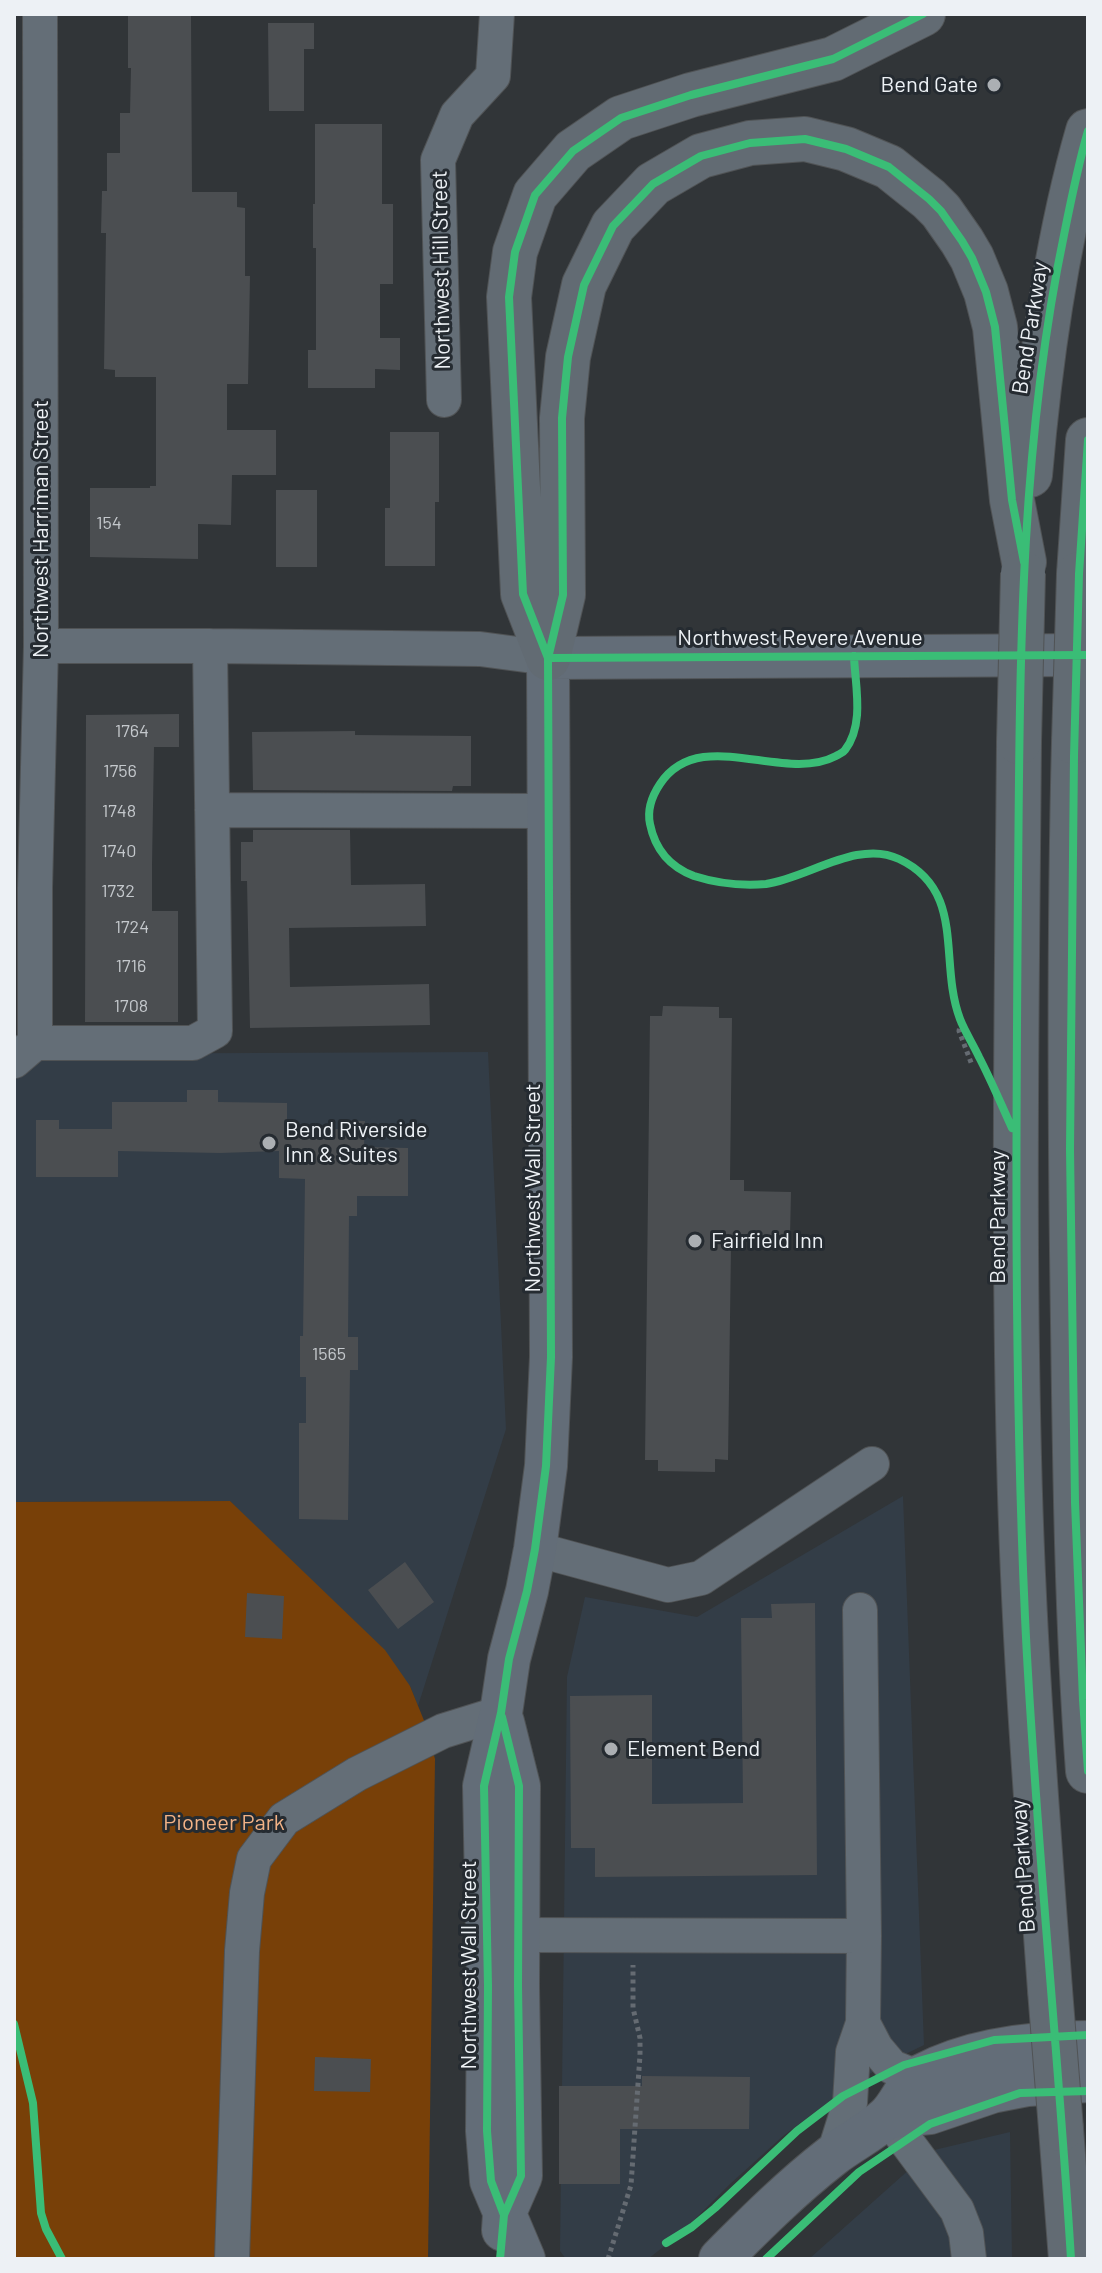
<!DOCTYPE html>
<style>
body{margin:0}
#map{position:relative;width:1102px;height:2273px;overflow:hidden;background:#313538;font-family:Barlow,sans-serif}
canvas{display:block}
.frame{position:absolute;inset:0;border:16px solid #edf1f5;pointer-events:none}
</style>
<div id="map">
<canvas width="1102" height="2273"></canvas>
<div class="frame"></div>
</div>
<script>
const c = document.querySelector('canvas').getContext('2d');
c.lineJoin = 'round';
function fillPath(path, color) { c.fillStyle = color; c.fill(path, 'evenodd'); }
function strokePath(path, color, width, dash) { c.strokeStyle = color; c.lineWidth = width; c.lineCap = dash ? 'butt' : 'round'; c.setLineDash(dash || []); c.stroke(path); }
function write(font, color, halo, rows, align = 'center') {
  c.font = font + ' Barlow,sans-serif'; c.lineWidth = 6; c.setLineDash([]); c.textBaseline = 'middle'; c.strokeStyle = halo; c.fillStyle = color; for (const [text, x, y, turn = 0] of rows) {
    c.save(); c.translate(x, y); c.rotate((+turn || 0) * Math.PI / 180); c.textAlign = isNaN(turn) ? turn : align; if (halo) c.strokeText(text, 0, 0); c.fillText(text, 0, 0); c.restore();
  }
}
const built = new Path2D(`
 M 488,1052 L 506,1429 L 418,1706 L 410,1686 L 230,1501 L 14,1502 L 14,1054 Z
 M 903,1496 L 924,2045 L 885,2064 L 839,2094 L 783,2136 L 730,2184 L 682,2232 L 648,2259 L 566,2259 L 560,2251 L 567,1677 L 585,1597 L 697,1617 Z
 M 1010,2132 L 1012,2259 L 809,2259 L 930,2151 Z`);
const green = new Path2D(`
 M 230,1501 L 385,1650 L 410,1686 L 425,1723 L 435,1759 L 428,2259 L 14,2259 L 14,1502 Z`);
const building = new Path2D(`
 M 128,14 L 191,14 L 192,192 L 237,192 L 237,207 L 245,208 L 245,276 L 250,276 L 248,384 L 227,384 L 227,430 L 276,430 L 276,475 L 232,475 L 231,525 L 198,524 L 198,559 L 90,557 L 90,488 L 150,488 L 150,486 L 156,486 L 156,377 L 115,377 L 115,370 L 104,369 L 106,233 L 101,233 L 102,191 L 107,191 L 107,153 L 120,153 L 120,113 L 130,113 L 131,68 L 128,68 Z
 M 268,23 L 314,23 L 314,49 L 304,49 L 304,111 L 269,111 Z
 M 315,124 L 382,124 L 382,204 L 393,204 L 393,284 L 380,284 L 380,338 L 400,338 L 400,370 L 375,369 L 375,388 L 308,388 L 308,350 L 316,350 L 316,248 L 313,248 L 313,204 L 315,204 Z
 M 390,432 L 439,432 L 439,502 L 435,502 L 435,566 L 385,566 L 385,508 L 390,508 Z
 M 276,490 L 317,490 L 317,567 L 276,567 Z
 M 179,714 L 179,747 L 154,747 L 152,865 L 152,911 L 178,911 L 178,1022 L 85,1022 L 86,715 Z
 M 355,731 L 355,735 L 471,736 L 471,786 L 453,786 L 452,791 L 253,790 L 252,732 Z
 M 253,830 L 350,830 L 351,885 L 425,884 L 426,926 L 289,928 L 290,987 L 429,984 L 430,1025 L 250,1028 L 247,881 L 241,881 L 241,842 L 253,842 Z
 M 663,1006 L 719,1007 L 719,1018 L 732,1018 L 730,1180 L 744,1180 L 744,1191 L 791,1192 L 790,1236 L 743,1235 L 743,1247 L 731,1247 L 728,1460 L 715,1459 L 715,1472 L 658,1471 L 658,1460 L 645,1460 L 650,1016 L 662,1016 Z
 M 187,1090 L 218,1090 L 218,1102 L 287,1103 L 287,1128 L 338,1129 L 338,1120 L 365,1121 L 364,1147 L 408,1148 L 408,1196 L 357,1196 L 357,1216 L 349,1216 L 348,1337 L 358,1337 L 358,1370 L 350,1370 L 348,1520 L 299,1519 L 299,1423 L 306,1423 L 306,1377 L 300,1377 L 300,1336 L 303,1336 L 305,1179 L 279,1178 L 279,1151 L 220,1153 L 118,1151 L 118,1177 L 36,1177 L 36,1120 L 59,1120 L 59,1129 L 112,1129 L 112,1102 L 187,1102 Z
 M 405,1562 L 434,1602 L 398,1629 L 368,1590 Z
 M 247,1593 L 284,1596 L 282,1639 L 245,1637 Z
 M 815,1603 L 817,1875 L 595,1877 L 595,1848 L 571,1848 L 570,1696 L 652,1695 L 652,1804 L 743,1803 L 741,1618 L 772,1618 L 771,1604 Z
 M 315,2057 L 371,2059 L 370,2092 L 314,2091 Z
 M 642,2076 L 750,2077 L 749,2129 L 620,2129 L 620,2184 L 559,2184 L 559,2086 L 642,2086 Z`);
const path = new Path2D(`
 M 961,1021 L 959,1031 L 972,1065
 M 608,2259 L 631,2185 L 640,2055 L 640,2038 L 633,2008 L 633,1965`);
const minor = new Path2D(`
 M 444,400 L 438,160 L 457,115 L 493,76 L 497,14
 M 41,646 L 210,646 L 480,649 L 548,658
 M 212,810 L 549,811
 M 35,1043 L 35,888 L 41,646 L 40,14
 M 14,1061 L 35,1043 L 193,1043 L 215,1031 L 210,646
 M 535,1549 L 668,1585 L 701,1578 L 872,1464
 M 519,1935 L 864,1936 L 860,1610
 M 863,2023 L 876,2048 L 892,2067 L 917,2077
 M 888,2117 L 957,2210 L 966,2233 L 969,2259
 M 834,2154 L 850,2103 L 853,2052 L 863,2023 L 864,1936
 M 232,2259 L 242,1951 L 247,1893 L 254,1859 L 284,1819 L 357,1774 L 443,1731 L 501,1713`);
const major = new Path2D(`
 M 888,2117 L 930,2113 L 992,2092 L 1028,2085 L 1088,2081
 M 503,2230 L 504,2215 L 521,2176 L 518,1986 L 519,1786 L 503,1722
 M 524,2259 L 491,2181 L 487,2131 L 488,1986 L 484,1786 L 501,1713 L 509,1659 L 527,1591 L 535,1549 L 546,1466 L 551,1357 L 548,658 L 1088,655
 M 720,2259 C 756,2223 792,2187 832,2156 C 850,2142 871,2132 887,2117 C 900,2106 906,2083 922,2075 C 971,2049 1033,2042 1088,2042`);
const highway = new Path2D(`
 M 1030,475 C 1040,359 1056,242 1088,131
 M 1079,574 L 1088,440
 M 548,658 L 563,595 L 562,418 L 568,357 L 584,285 L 613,226 L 653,184 L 701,156 L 750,143 L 805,139 L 846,149 L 889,167 L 929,199 L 941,211 L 962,241 L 972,258 L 986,292 L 995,327 L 1012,500 L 1024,562
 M 548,658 L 523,594 L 509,297 L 515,252 L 535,195 L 573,151 L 621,118 L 691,95 L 833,59 L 923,14
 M 1019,742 C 1017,981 1013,1219 1019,1457 C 1023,1635 1037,1812 1050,1990
 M 1074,742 C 1069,936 1070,1130 1073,1323 C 1075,1472 1077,1622 1088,1771
 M 1061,2129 L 1071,2259`);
const highwayBridge = new Path2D(`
 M 1019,742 L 1023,573
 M 1074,742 L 1079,574
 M 1050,1990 L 1061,2129`);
const cycleway = new Path2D(`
 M 1088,440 L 1079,574 L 1074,756 L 1070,1149 L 1075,1502 L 1083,1700 L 1088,1771
 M 854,656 C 855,685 865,724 845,750 C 843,753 839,754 836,756 C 783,784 700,724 660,784 C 652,796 647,810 650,824 C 655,849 670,867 694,876 C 716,883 742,886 766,884 C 808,878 858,839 899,859 C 967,891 938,961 960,1019 C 965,1032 973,1044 979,1057 C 991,1080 1001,1104 1012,1128
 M 548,658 L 523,594 L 509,297 L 515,252 L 535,195 L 573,151 L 621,118 L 691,95 L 833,59 L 923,14
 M 548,658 L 1088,655
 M 14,2024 L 33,2103 L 41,2213 L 46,2229 L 62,2259
 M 504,2215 L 491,2181 L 487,2131 L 488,1986 L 484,1786 L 501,1713 L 509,1659 L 527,1591 L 535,1549 L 546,1466 L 551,1357 L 548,658 L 563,595 L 562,418 L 568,357 L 584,285 L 613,226 L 653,184 L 701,156 L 750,143 L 805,139 L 846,149 L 889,167 L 929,199 L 941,211 L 962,241 L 972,258 L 986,292 L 995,327 L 1012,500 L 1024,562
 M 666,2243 L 692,2227 L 715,2208 L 797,2131 L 843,2096 L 904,2065 L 994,2040 L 1088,2035
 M 500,2259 L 504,2215 L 521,2176 L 518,1986 L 519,1786 L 502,1717
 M 766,2259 L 859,2172 L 930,2124 L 1020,2093 L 1088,2091
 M 1071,2259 C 1058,2045 1035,1831 1025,1617 C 1014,1373 1016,1130 1018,887 C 1020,669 1019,450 1064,235 C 1071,200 1078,165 1088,131`);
const markers = [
 [994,85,8,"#abafb3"],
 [269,1143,8,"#abafb3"],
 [695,1241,8,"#abafb3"],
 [611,1749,8,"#abafb3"]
];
const numberNames = [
 ["154",109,523],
 ["1764",132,731],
 ["1756",120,771],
 ["1748",119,811],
 ["1740",119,851],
 ["1732",118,891],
 ["1724",132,927],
 ["1716",131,966],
 ["1708",131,1006],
 ["1565",329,1354]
];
const poiNames = [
 ["Bend Gate",978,85,"right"],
 ["Bend Riverside",285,1130],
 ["Inn & Suites",285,1155],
 ["Fairfield Inn",711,1241],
 ["Element Bend",627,1749]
];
const streetNames = [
 ["Northwest Hill Street",441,270,-91],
 ["Bend Parkway",1030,328,-81],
 ["Northwest Harriman Street",41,529,-90],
 ["Northwest Revere Avenue",800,638],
 ["Northwest Wall Street",533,1188,-90],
 ["Bend Parkway",998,1217,-90],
 ["Bend Parkway",1023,1866,-94],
 ["Northwest Wall Street",469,1965,-90]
];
const parkNames = [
 ["Pioneer Park",224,1823]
];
fillPath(built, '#333d47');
fillPath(green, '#784008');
fillPath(building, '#4b4e51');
strokePath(minor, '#505355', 36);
strokePath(major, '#505355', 44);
strokePath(highway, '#505355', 46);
strokePath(path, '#656b72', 5, [4, 4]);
strokePath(minor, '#646e77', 34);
strokePath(major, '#636d78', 42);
strokePath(highway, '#626b73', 44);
strokePath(highwayBridge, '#505355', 46, []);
strokePath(highwayBridge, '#626b73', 44);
strokePath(cycleway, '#3abd76', 8);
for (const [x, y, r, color] of markers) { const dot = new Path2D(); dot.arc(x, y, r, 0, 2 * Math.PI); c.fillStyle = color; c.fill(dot); strokePath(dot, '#252b31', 3); }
write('18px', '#c4c8cc', null, numberNames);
write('22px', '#edf1f5', '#252b31', poiNames, 'left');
write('22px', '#edf1f5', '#252b31', streetNames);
write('22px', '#f2b286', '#252b31', parkNames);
</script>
